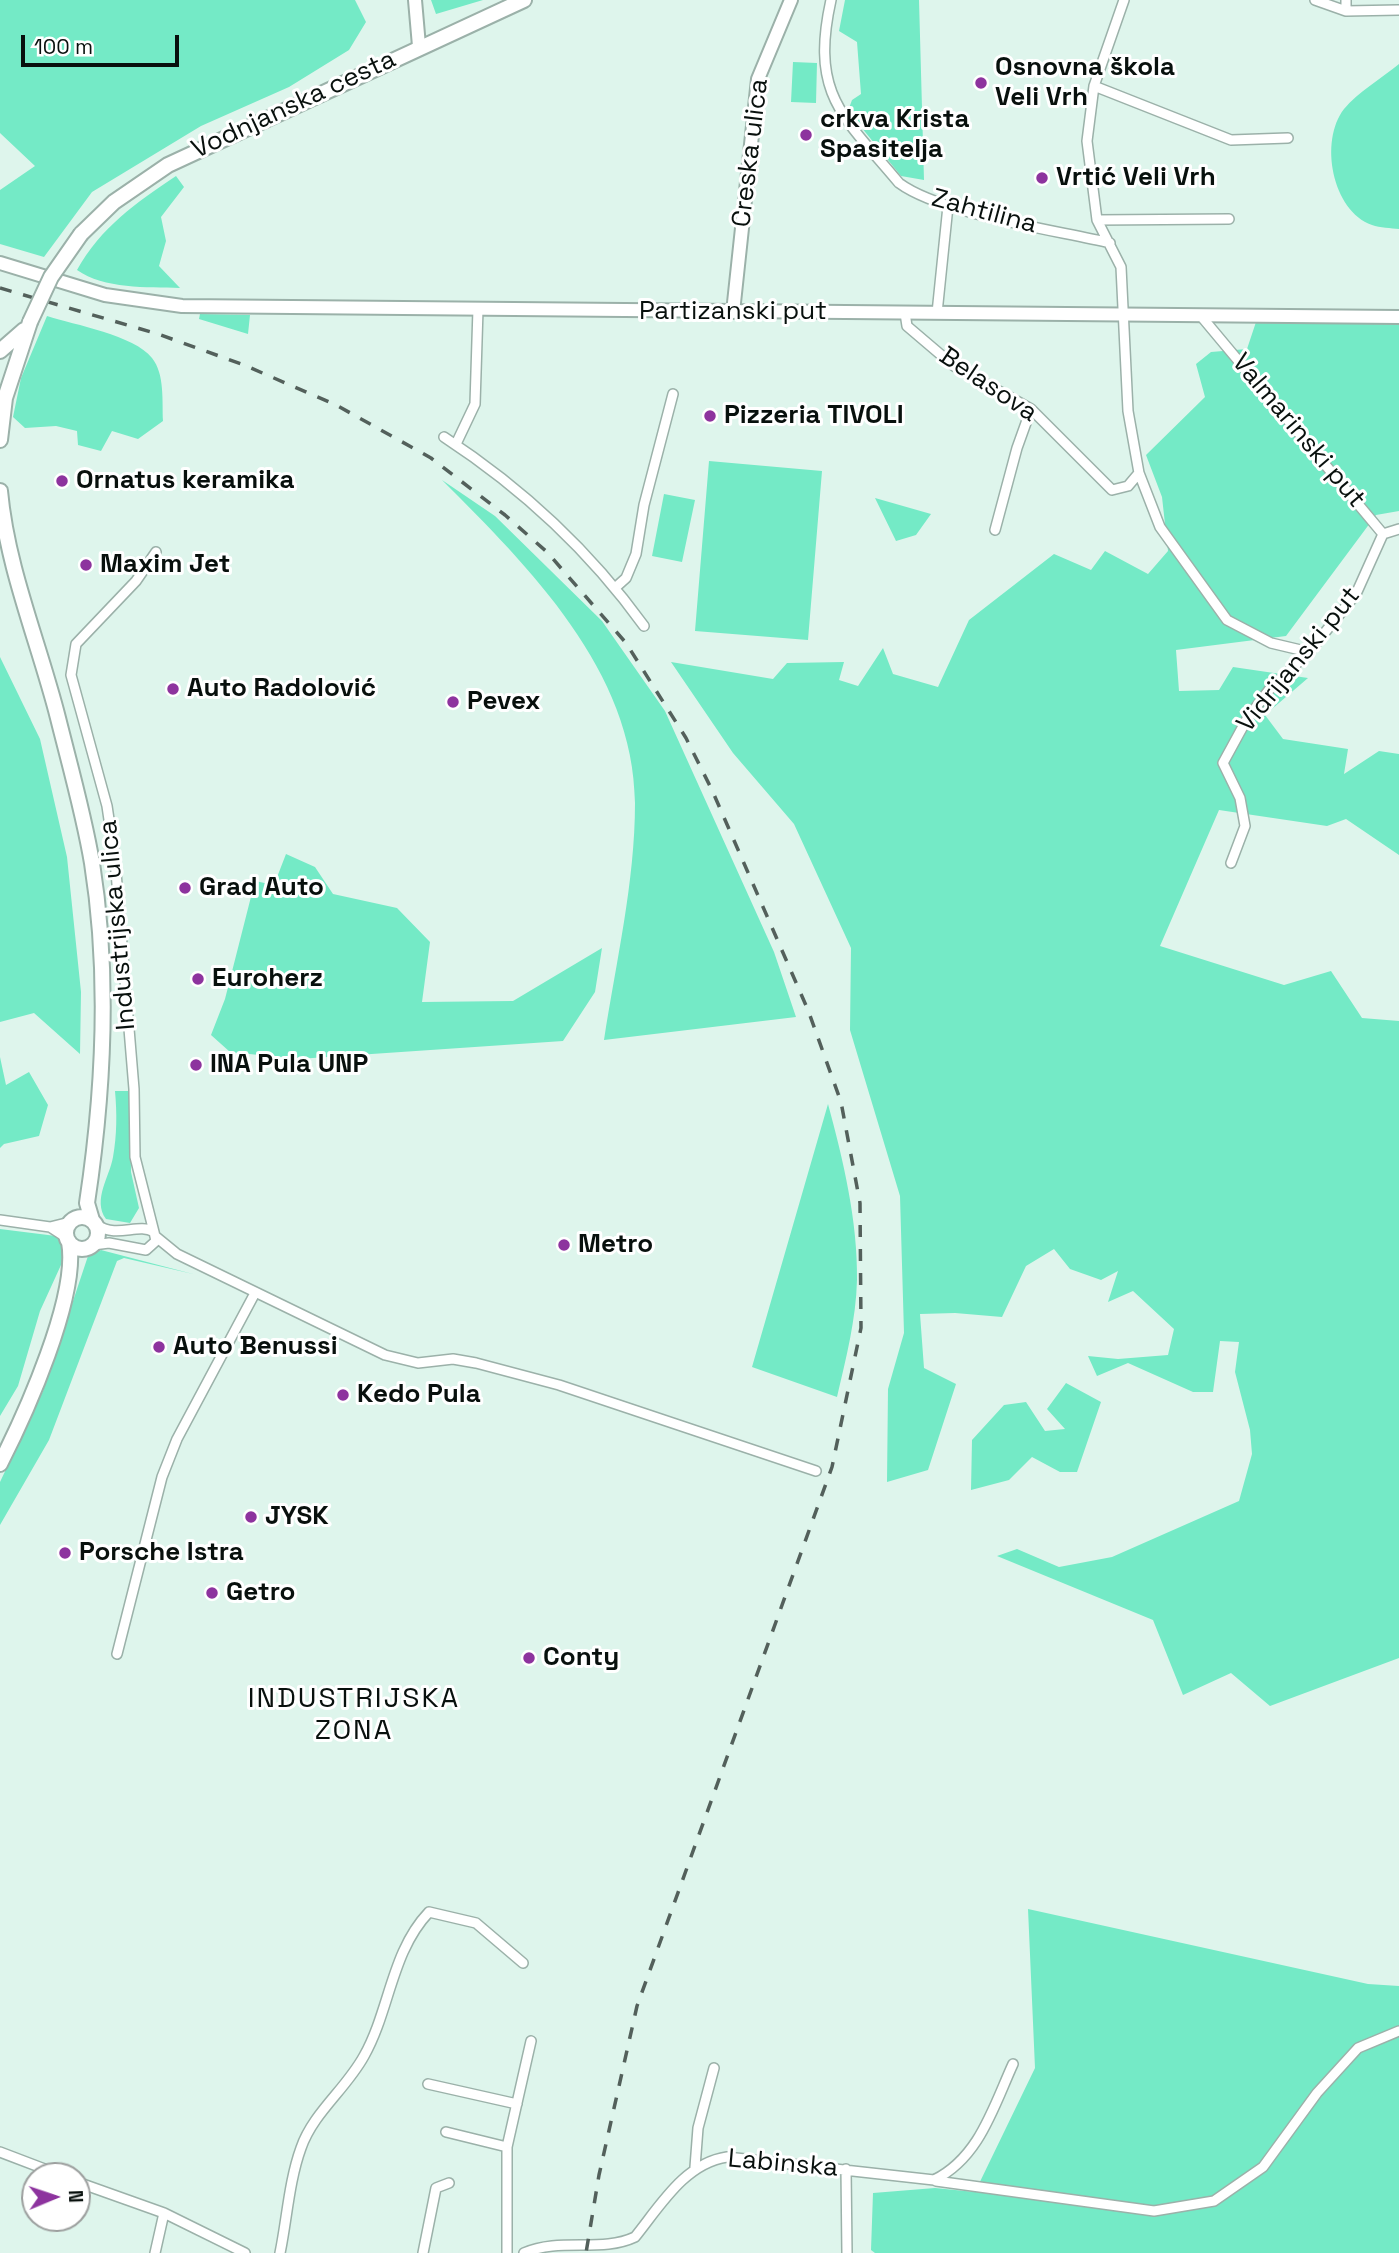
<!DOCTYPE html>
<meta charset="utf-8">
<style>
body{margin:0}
#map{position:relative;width:1399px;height:2253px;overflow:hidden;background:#def5ec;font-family:"Space Grotesk",sans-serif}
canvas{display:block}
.north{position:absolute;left:21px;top:2162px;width:70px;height:70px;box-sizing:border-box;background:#fff;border:2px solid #9c9f9e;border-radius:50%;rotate:88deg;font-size:19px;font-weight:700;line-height:28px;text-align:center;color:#08100d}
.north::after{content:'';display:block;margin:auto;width:24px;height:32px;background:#8d339e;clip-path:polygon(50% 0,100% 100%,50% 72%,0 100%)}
.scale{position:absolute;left:21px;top:35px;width:158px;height:32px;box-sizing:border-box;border:4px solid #08100d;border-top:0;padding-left:9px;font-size:21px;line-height:24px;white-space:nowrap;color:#08100d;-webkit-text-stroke:5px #fff;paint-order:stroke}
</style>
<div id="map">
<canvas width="1399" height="2253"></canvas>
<div class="north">N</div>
<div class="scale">100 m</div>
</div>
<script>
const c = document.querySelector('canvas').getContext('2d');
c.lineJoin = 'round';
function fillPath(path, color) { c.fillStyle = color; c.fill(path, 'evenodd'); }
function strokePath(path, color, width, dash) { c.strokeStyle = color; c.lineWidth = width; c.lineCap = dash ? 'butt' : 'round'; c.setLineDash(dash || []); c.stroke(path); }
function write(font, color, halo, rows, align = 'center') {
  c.font = font + ' "Space Grotesk",sans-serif'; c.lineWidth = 6; c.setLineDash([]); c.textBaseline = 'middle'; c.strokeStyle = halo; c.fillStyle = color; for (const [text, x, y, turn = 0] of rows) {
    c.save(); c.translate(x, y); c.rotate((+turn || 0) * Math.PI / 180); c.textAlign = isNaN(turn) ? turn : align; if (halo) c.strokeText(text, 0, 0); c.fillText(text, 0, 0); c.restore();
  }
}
const green = new Path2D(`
 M 0,0 L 355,0 L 366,22 L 349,50 L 289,87 L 201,126 L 92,192 L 44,257 L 0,244 L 0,190 L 35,166 L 0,133 Z
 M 431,0 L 483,0 L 436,14 Z
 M 845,0 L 919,0 L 924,180 L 901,176 L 848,111 L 852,100 L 861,94 L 857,42 L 839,31 Z
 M 793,62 L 817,63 L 816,103 L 791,102 Z
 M 1399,64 L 1399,229 C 1391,228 1380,228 1372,225 C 1332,211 1319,141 1344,109 C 1358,92 1382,78 1399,64 Z
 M 176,176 L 184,187 L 161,217 L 166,241 L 159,266 L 180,288 C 147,287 104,289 77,270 C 101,227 136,203 176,176 Z
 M 200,314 L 250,315 L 248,334 L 199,319 Z
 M 47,316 C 75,325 134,335 152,358 C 165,374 162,402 163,421 L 138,439 L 112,431 L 101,451 L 78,445 L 77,431 L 56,426 L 25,428 L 13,417 L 21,378 Z
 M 1256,322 L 1399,324 L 1399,511 L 1376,515 L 1286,636 L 1176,650 L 1179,691 L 1219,690 L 1233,667 L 1308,678 L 1265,715 L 1283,739 L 1348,749 L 1344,774 L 1379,751 L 1399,754 L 1399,855 L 1346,819 L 1327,826 L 1219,810 L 1160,946 L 1284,985 L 1331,971 L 1362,1018 L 1399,1021 L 1399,1658 L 1270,1706 L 1231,1673 L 1183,1695 L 1153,1620 L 997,1556 L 1017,1549 L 1059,1567 L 1112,1557 L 1239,1501 L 1252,1454 L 1250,1430 L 1235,1372 L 1239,1342 L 1220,1341 L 1213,1392 L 1193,1392 L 1128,1363 L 1097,1376 L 1088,1356 L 1118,1359 L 1168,1355 L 1174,1329 L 1133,1291 L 1108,1302 L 1118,1271 L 1101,1280 L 1070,1269 L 1054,1249 L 1026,1266 L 1002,1317 L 955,1313 L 920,1314 L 924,1368 L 956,1384 L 928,1470 L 887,1482 L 888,1389 L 904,1333 L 900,1196 L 850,1030 L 851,948 L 794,824 L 733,753 L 671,662 L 773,679 L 787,663 L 844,662 L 839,680 L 858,686 L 883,648 L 893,674 L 938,687 L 969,620 L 1054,554 L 1091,570 L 1105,551 L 1148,574 L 1168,551 L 1162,497 L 1146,455 L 1205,397 L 1196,364 L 1211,352 L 1247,349 Z
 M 709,461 L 822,471 L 808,640 L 695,631 Z
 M 442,480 L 495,516 L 602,621 L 665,711 L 774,952 L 796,1017 L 604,1040 C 616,962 635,882 635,803 C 634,671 529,567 442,480 Z
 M 664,494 L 695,500 L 682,562 L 652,556 Z
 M 875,498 L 931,514 L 916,535 L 896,541 Z
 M 0,657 L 40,739 L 67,857 L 81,992 L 80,1054 L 34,1013 L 0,1022 Z
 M 286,854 L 315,867 L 333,894 L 397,908 L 430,942 L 422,1002 L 513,1001 L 602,948 L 595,992 L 563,1041 L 298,1059 L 230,1052 L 211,1035 L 225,999 L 255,881 L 274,885 Z
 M 0,1057 L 6,1085 L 29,1072 L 48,1105 L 39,1136 L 4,1144 L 0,1148 Z
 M 115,1091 L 130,1091 L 131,1172 L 139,1208 L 130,1223 L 106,1219 C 92,1200 110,1176 113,1157 C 117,1135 117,1113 115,1091 Z
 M 828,1104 C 843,1159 858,1222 857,1280 C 856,1320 846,1358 837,1397 L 752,1367 Z
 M 0,1229 L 56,1236 L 65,1249 L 61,1265 L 40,1311 L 18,1386 L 0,1416 Z
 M 101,1250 L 193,1274 L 124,1258 L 117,1261 L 49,1440 L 0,1525 L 0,1482 L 43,1391 L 88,1256 Z
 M 1066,1383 L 1101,1402 L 1077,1472 L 1060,1472 L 1032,1457 L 1009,1480 L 971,1490 L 972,1440 L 1004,1405 L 1026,1402 L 1045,1431 L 1065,1429 L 1047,1409 Z
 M 1028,1909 L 1368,1984 L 1399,1986 L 1399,2253 L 875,2253 L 871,2250 L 873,2193 L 935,2188 L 975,2192 L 1035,2068 Z`);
const street = new Path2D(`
 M 831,0 C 810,95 843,116 899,183 C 941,214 1055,230 1110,243
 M 1124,0 L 1094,86 L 1087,141 L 1097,220 L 1121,267 L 1128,411 L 1139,473 L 1160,527 L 1227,620 L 1271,643 L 1309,652
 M 1315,0 L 1346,11 L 1399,10
 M 1346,0 L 1346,11
 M 1094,86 L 1231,140 L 1288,138
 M 1097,220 L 1229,219
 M 905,313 L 907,326 L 954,366 L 1031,409 L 1112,490 L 1128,486 L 1139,473
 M 937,313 L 948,206
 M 1201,316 L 1383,534 L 1399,529
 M 444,437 C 522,488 589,550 644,626
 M 456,444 L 475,404 L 478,309
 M 995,530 L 1017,448 L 1031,409
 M 616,587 L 626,578 L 636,554 L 644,505 L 673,394
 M 1231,863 L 1245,826 L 1240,798 L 1223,763 L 1247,719 L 1269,690 L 1309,652 L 1356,594 L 1383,534
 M 0,1220 L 50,1227 L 67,1238
 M 50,1227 L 70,1222
 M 154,1232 L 135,1157 L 134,1089 L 115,860 L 107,806 L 71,675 L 76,644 L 136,581 L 156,552
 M 155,1236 L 177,1254 L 385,1355 L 418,1363 L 453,1359 L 476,1363 L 559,1385 L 816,1471
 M 93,1245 L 109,1243 L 146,1250 L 156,1241 L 154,1232 C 138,1222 118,1239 97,1225
 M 117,1654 L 162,1477 L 177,1439 L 255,1293
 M 428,2084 L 517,2104
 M 446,2132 L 507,2147
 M 0,2152 L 63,2176
 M 695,2167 L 698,2128 L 714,2068
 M 846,2169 L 847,2253
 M 936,2181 L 1154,2211 L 1214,2201 L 1263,2167 L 1317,2093 L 1358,2048 L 1399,2031
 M 77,2182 L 164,2213 L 245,2253
 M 155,2253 L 164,2213
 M 280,2253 C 287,2219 289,2181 301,2148 C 313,2113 346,2089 364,2056 C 390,2010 391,1952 429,1912 L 476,1923 L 523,1963
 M 423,2253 L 436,2188 L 449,2183
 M 507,2253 L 507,2147 L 531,2041
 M 524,2253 C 561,2237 601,2253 635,2237 C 660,2206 685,2163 727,2157 L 934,2180 C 979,2158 993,2108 1013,2064`);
const secondary = new Path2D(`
 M 415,0 L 419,46
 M 0,263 L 105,295 L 182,306 L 1399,317
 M 733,312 L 758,79 L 791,0`);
const primary = new Path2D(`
 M 81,234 L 114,202 L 168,165 L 524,0
 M 0,351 L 24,330
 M 0,440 L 5,398 L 30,322
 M 0,491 C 7,568 39,643 58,718 C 70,766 84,815 92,863 C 110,976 104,1090 87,1203 L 92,1220
 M66 1233a16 16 0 1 1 32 0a16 16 0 1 1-32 0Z
 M 0,1464 C 25,1415 79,1296 69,1242`);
const rail = new Path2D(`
 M 0,288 L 158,334 L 244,365 L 336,405 L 431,458 L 505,515 L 547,552 L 626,643 L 686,738 L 712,790 L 808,1010 L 841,1102 L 860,1203 L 861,1328 L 832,1467 L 637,2006 L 599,2175 L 586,2253`);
const primaryBridge = new Path2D(`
 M 30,322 L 51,277 L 81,234`);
const markers = [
 [981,83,7,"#8d339e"],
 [806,135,7,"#8d339e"],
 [1042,178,7,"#8d339e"],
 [710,416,7,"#8d339e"],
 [62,481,7,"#8d339e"],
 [86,565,7,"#8d339e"],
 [173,689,7,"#8d339e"],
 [453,702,7,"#8d339e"],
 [185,888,7,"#8d339e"],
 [198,979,7,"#8d339e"],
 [196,1065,7,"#8d339e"],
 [564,1245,7,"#8d339e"],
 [159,1347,7,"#8d339e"],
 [343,1395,7,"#8d339e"],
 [251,1517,7,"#8d339e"],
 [65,1553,7,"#8d339e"],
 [212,1593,7,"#8d339e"],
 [529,1658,7,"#8d339e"]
];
const poiNames = [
 ["Osnovna škola",995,68],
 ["Veli Vrh",995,98],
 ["crkva Krista",820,120],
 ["Spasitelja",820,150],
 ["Vrtić Veli Vrh",1056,178],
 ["Pizzeria TIVOLI",724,416],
 ["Ornatus keramika",76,481],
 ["Maxim Jet",100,565],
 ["Auto Radolović",187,689],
 ["Pevex",467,702],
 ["Grad Auto",199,888],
 ["Euroherz",212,979],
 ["INA Pula UNP",210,1065],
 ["Metro",578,1245],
 ["Auto Benussi",173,1347],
 ["Kedo Pula",357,1395],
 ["JYSK",265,1517],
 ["Porsche Istra",79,1553],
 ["Getro",226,1593],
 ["Conty",543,1658]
];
const streetNames = [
 ["Vodnjanska cesta",294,105,-25],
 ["Creska ulica",751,153,-83],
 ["Zahtilina",984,212,15],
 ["Partizanski put",733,312],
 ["Belasova",988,385,34],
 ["Valmarinski put",1298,431,50],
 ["Vidrijanski put",1299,660,-51],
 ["Industrijska ulica",118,925,-95],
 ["Labinska",783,2164,5]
];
const neighbourhoodNames = [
 ["INDUSTRIJSKA",354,1699],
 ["ZONA",354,1731]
];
fillPath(green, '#74eac6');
strokePath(street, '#9bb1a9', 12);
strokePath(secondary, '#9bb1a9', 16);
strokePath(primary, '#9bb1a9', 18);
strokePath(street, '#fff', 9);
strokePath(secondary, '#fff', 12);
strokePath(primary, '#fff', 14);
strokePath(rail, '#53605b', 3.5, [12, 12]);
strokePath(primaryBridge, '#9bb1a9', 18, []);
strokePath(primaryBridge, '#fff', 14);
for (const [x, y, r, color] of markers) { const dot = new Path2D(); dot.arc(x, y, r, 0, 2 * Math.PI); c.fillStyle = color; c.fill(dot); strokePath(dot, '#fff', 2.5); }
write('bold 26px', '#08100d', '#fff', poiNames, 'left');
write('26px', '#08100d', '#fff', streetNames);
c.letterSpacing = '2px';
write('28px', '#08100d', '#fff', neighbourhoodNames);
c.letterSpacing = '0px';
</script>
